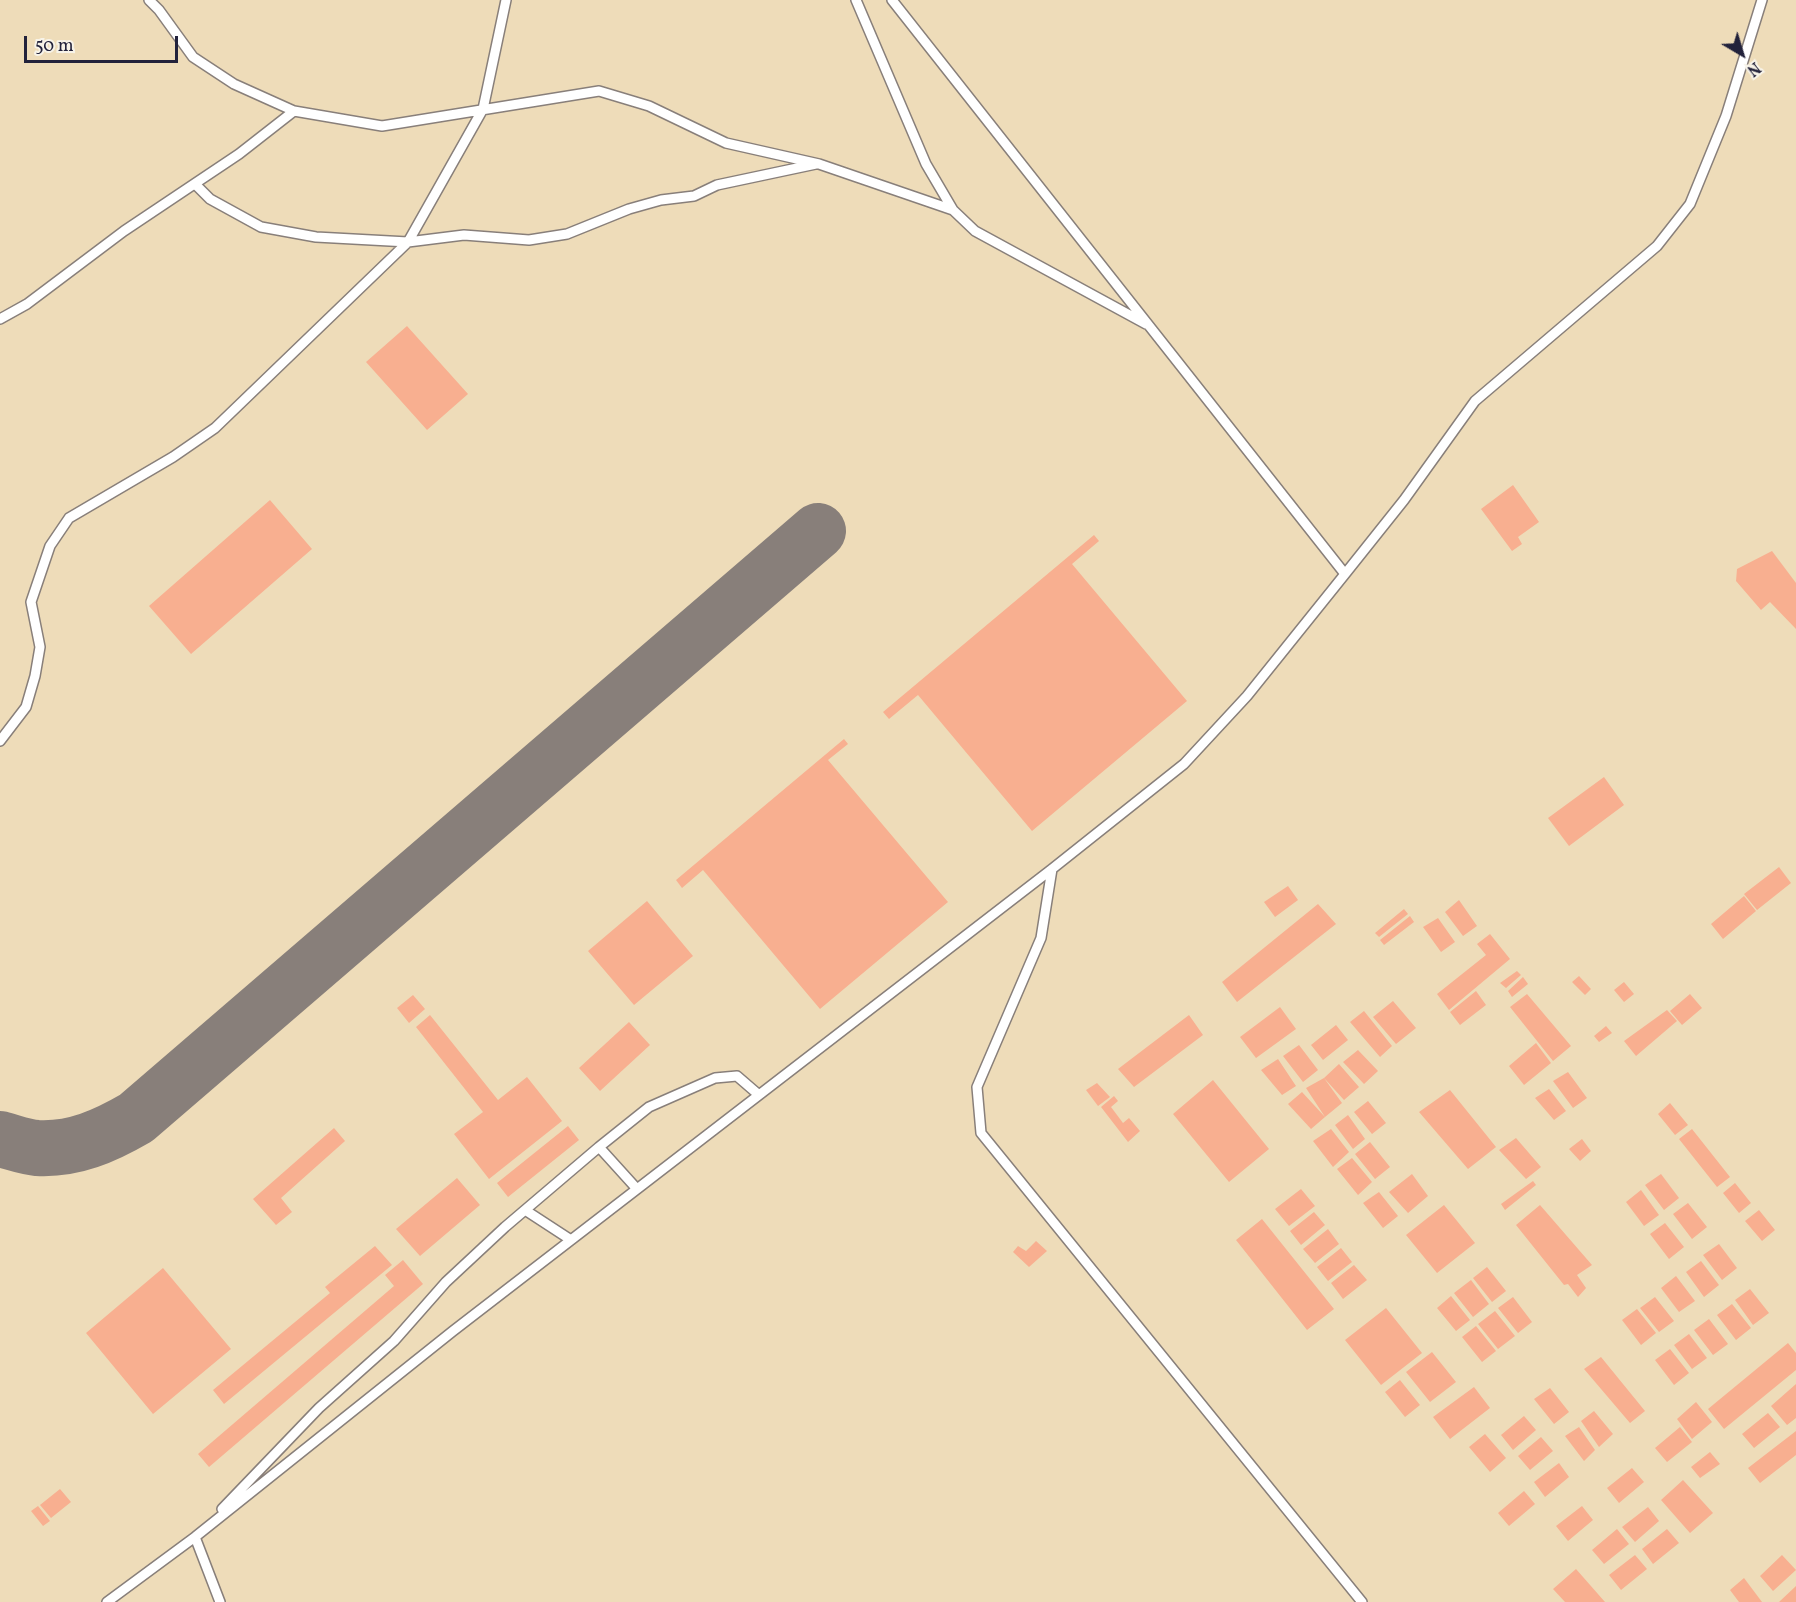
<!DOCTYPE html>
<style>
body{margin:0}
#map{position:relative;width:1796px;height:1602px;overflow:hidden;background:#eedcb9;font-family:Vollkorn,serif}
canvas{display:block}
.north{position:absolute;left:1712px;top:24px;width:60px;height:60px;-webkit-text-stroke:4px #f7f3e8;paint-order:stroke;rotate:142deg;font-size:16px;font-weight:700;line-height:24px;text-align:center;color:#22223b}
.north::after{content:'';display:block;margin:auto;width:21px;height:27px;background:#22223b;clip-path:polygon(50% 0,100% 100%,50% 72%,0 100%)}
.scale{position:absolute;left:24px;top:36px;width:154px;height:27px;box-sizing:border-box;border:3px solid #22223b;border-top:0;padding-left:8px;font-size:18px;line-height:21px;white-space:nowrap;color:#22223b;-webkit-text-stroke:4px #f7f3e8;paint-order:stroke}
</style>
<div id="map">
<canvas width="1796" height="1602"></canvas>
<div class="north">N</div>
<div class="scale">50 m</div>
</div>
<script>
const c = document.querySelector('canvas').getContext('2d');
c.lineJoin = 'round';
function strokePath(path, color, width, dash) { c.strokeStyle = color; c.lineWidth = width; c.lineCap = dash ? 'butt' : 'round'; c.setLineDash(dash || []); c.stroke(path); }
function fillPath(path, color) { c.fillStyle = color; c.fill(path, 'evenodd'); }
const taxiway = new Path2D(`
 M 0,1139 C 12,1142 25,1147 37,1148 C 74,1150 105,1136 136,1118 L 818,531`);
const building = new Path2D(`
 M 407,326 L 468,394 L 427,430 L 366,362 Z
 M 1513,485 L 1539,522 L 1518,537 L 1522,544 L 1512,551 L 1481,509 Z
 M 270,500 L 312,549 L 191,654 L 149,606 Z
 M 1094,535 L 1099,541 L 1072,564 L 1187,701 L 1032,831 L 918,695 L 889,719 L 883,712 Z
 M 1772,551 L 1796,583 L 1796,629 L 1770,602 L 1761,610 L 1736,581 L 1737,569 Z
 M 844,739 L 848,744 L 828,760 L 948,902 L 820,1009 L 703,870 L 682,888 L 676,880 Z
 M 1604,777 L 1624,805 L 1569,846 L 1548,818 Z
 M 1779,867 L 1791,883 L 1757,910 L 1744,894 Z
 M 1288,886 L 1298,900 L 1275,917 L 1264,902 Z
 M 1744,896 L 1756,911 L 1723,939 L 1711,924 Z
 M 1459,900 L 1477,926 L 1463,936 L 1445,912 Z
 M 647,901 L 693,956 L 634,1005 L 588,951 Z
 M 1318,904 L 1336,924 L 1237,1002 L 1222,982 Z
 M 1404,909 L 1408,914 L 1379,937 L 1375,933 Z
 M 1410,916 L 1414,922 L 1384,945 L 1380,940 Z
 M 1438,918 L 1455,942 L 1441,952 L 1423,927 Z
 M 1490,934 L 1510,959 L 1449,1010 L 1437,994 L 1486,955 L 1477,944 Z
 M 1517,971 L 1521,975 L 1506,988 L 1500,983 Z
 M 1579,976 L 1591,989 L 1585,995 L 1572,982 Z
 M 1523,977 L 1528,984 L 1512,997 L 1508,991 Z
 M 1624,982 L 1634,994 L 1624,1002 L 1614,990 Z
 M 1476,991 L 1486,1005 L 1460,1025 L 1450,1012 Z
 M 1527,994 L 1571,1046 L 1553,1061 L 1510,1007 Z
 M 1690,994 L 1702,1008 L 1682,1025 L 1670,1011 Z
 M 413,995 L 425,1009 L 409,1023 L 397,1008 Z
 M 1393,1001 L 1416,1028 L 1396,1044 L 1373,1017 Z
 M 1280,1007 L 1296,1029 L 1256,1058 L 1240,1037 Z
 M 1667,1010 L 1677,1021 L 1636,1056 L 1624,1041 Z
 M 1364,1011 L 1392,1046 L 1380,1057 L 1350,1022 Z
 M 430,1015 L 498,1100 L 527,1077 L 562,1121 L 489,1179 L 454,1134 L 483,1112 L 416,1027 Z
 M 1189,1015 L 1203,1035 L 1134,1087 L 1118,1069 Z
 M 629,1022 L 650,1045 L 600,1091 L 579,1068 Z
 M 1336,1025 L 1348,1040 L 1323,1060 L 1311,1045 Z
 M 1606,1026 L 1612,1033 L 1599,1042 L 1594,1036 Z
 M 1536,1043 L 1551,1063 L 1524,1085 L 1509,1066 Z
 M 1299,1045 L 1318,1070 L 1303,1082 L 1283,1056 Z
 M 1358,1050 L 1378,1071 L 1364,1084 L 1343,1062 Z
 M 1278,1059 L 1296,1086 L 1282,1095 L 1261,1070 Z
 M 1339,1064 L 1359,1087 L 1344,1100 L 1324,1078 L 1342,1103 L 1325,1117 L 1311,1129 L 1288,1104 L 1302,1092 L 1325,1117 L 1306,1088 L 1324,1078 Z
 M 1568,1072 L 1587,1098 L 1573,1108 L 1553,1081 Z
 M 1213,1080 L 1269,1149 L 1229,1182 L 1173,1114 Z
 M 1097,1083 L 1110,1097 L 1098,1106 L 1086,1090 Z
 M 1549,1089 L 1566,1111 L 1554,1120 L 1535,1098 Z
 M 1450,1090 L 1496,1147 L 1468,1169 L 1419,1112 Z
 M 1114,1096 L 1118,1101 L 1111,1107 L 1123,1123 L 1129,1118 L 1140,1131 L 1128,1142 L 1101,1107 Z
 M 1368,1101 L 1386,1123 L 1372,1134 L 1354,1112 Z
 M 1670,1103 L 1688,1125 L 1675,1135 L 1658,1114 Z
 M 1348,1115 L 1365,1139 L 1353,1149 L 1335,1125 Z
 M 568,1126 L 579,1140 L 508,1197 L 497,1183 Z
 M 334,1128 L 345,1141 L 281,1198 L 292,1212 L 276,1225 L 253,1199 Z
 M 1331,1129 L 1349,1152 L 1333,1167 L 1313,1141 Z
 M 1692,1129 L 1730,1177 L 1717,1187 L 1679,1139 Z
 M 1516,1138 L 1541,1167 L 1526,1179 L 1499,1150 Z
 M 1582,1139 L 1591,1151 L 1580,1161 L 1569,1149 Z
 M 1370,1142 L 1390,1167 L 1375,1179 L 1355,1154 Z
 M 1352,1158 L 1372,1182 L 1358,1195 L 1337,1169 Z
 M 1412,1174 L 1428,1196 L 1408,1213 L 1389,1192 Z
 M 1661,1174 L 1679,1198 L 1664,1210 L 1645,1185 Z
 M 457,1178 L 480,1205 L 420,1256 L 396,1229 Z
 M 1533,1181 L 1536,1185 L 1505,1210 L 1501,1204 Z
 M 1735,1183 L 1751,1203 L 1739,1213 L 1723,1193 Z
 M 1301,1189 L 1315,1206 L 1289,1226 L 1275,1209 Z
 M 1641,1190 L 1659,1215 L 1644,1226 L 1626,1202 Z
 M 1379,1192 L 1398,1216 L 1383,1228 L 1363,1203 Z
 M 1688,1203 L 1707,1227 L 1692,1239 L 1673,1214 Z
 M 1444,1205 L 1475,1243 L 1437,1273 L 1406,1235 Z
 M 1540,1205 L 1592,1265 L 1577,1275 L 1586,1288 L 1578,1297 L 1568,1284 L 1564,1285 L 1516,1225 Z
 M 1759,1210 L 1775,1230 L 1762,1241 L 1745,1221 Z
 M 1314,1212 L 1325,1225 L 1301,1245 L 1290,1231 Z
 M 1262,1219 L 1334,1309 L 1307,1330 L 1236,1240 Z
 M 1665,1223 L 1684,1247 L 1669,1259 L 1650,1234 Z
 M 1328,1229 L 1339,1244 L 1315,1263 L 1303,1249 Z
 M 1036,1241 L 1047,1251 L 1029,1267 L 1013,1252 L 1018,1246 L 1026,1251 Z
 M 1719,1244 L 1737,1268 L 1722,1280 L 1703,1255 Z
 M 375,1246 L 392,1265 L 224,1404 L 213,1390 L 330,1293 L 325,1287 Z
 M 1341,1248 L 1352,1262 L 1328,1281 L 1317,1267 Z
 M 403,1260 L 423,1284 L 209,1467 L 198,1454 L 394,1286 L 385,1275 Z
 M 1701,1261 L 1719,1285 L 1704,1297 L 1686,1272 Z
 M 1354,1265 L 1367,1280 L 1343,1299 L 1331,1283 Z
 M 1487,1267 L 1506,1291 L 1492,1302 L 1473,1278 Z
 M 163,1268 L 231,1349 L 153,1414 L 86,1333 Z
 M 1676,1276 L 1695,1301 L 1679,1312 L 1661,1288 Z
 M 1471,1280 L 1489,1304 L 1473,1317 L 1454,1293 Z
 M 1750,1289 L 1769,1313 L 1753,1325 L 1735,1300 Z
 M 1451,1296 L 1470,1320 L 1456,1331 L 1437,1308 Z
 M 1513,1297 L 1532,1322 L 1518,1333 L 1498,1308 Z
 M 1655,1297 L 1674,1321 L 1659,1332 L 1640,1308 Z
 M 1732,1304 L 1751,1328 L 1736,1340 L 1717,1315 Z
 M 1386,1308 L 1422,1353 L 1381,1385 L 1345,1340 Z
 M 1637,1309 L 1656,1333 L 1641,1345 L 1622,1320 Z
 M 1495,1311 L 1515,1336 L 1498,1349 L 1478,1324 Z
 M 1709,1319 L 1728,1344 L 1713,1355 L 1694,1330 Z
 M 1476,1326 L 1496,1351 L 1482,1362 L 1462,1337 Z
 M 1689,1334 L 1707,1358 L 1692,1369 L 1674,1345 Z
 M 1788,1343 L 1796,1353 L 1796,1370 L 1724,1429 L 1708,1409 Z
 M 1670,1349 L 1689,1373 L 1674,1385 L 1655,1360 Z
 M 1432,1352 L 1456,1382 L 1430,1402 L 1406,1372 Z
 M 1601,1357 L 1645,1411 L 1630,1423 L 1584,1369 Z
 M 1400,1380 L 1420,1405 L 1405,1417 L 1385,1392 Z
 M 1796,1384 L 1796,1418 L 1787,1425 L 1771,1406 Z
 M 1474,1387 L 1490,1408 L 1450,1439 L 1433,1417 Z
 M 1550,1388 L 1569,1412 L 1554,1424 L 1534,1399 Z
 M 1696,1402 L 1712,1422 L 1692,1439 L 1677,1419 Z
 M 1594,1411 L 1613,1434 L 1599,1447 L 1581,1421 Z
 M 1768,1413 L 1780,1427 L 1754,1448 L 1742,1434 Z
 M 1524,1416 L 1536,1430 L 1513,1450 L 1501,1435 Z
 M 1579,1427 L 1595,1450 L 1584,1461 L 1565,1436 Z
 M 1680,1427 L 1692,1442 L 1667,1462 L 1655,1448 Z
 M 1796,1431 L 1796,1455 L 1760,1483 L 1748,1468 Z
 M 1485,1434 L 1506,1458 L 1490,1472 L 1469,1447 Z
 M 1541,1437 L 1553,1451 L 1530,1470 L 1518,1456 Z
 M 1710,1452 L 1720,1464 L 1700,1478 L 1691,1467 Z
 M 1559,1463 L 1569,1477 L 1545,1497 L 1534,1482 Z
 M 1632,1468 L 1644,1482 L 1619,1503 L 1607,1488 Z
 M 1683,1480 L 1713,1513 L 1690,1533 L 1661,1500 Z
 M 60,1489 L 71,1502 L 51,1518 L 40,1505 Z
 M 1524,1491 L 1535,1504 L 1509,1526 L 1498,1513 Z
 M 38,1506 L 50,1521 L 43,1526 L 31,1511 Z
 M 1582,1506 L 1593,1520 L 1568,1541 L 1556,1526 Z
 M 1648,1507 L 1659,1521 L 1635,1542 L 1622,1527 Z
 M 1617,1529 L 1629,1544 L 1604,1564 L 1592,1550 Z
 M 1667,1529 L 1679,1543 L 1653,1564 L 1642,1549 Z
 M 1635,1555 L 1647,1569 L 1621,1590 L 1609,1575 Z
 M 1782,1555 L 1796,1570 L 1773,1591 L 1760,1576 Z
 M 1576,1569 L 1605,1602 L 1565,1602 L 1553,1589 Z
 M 1744,1578 L 1762,1602 L 1739,1602 L 1730,1590 Z
 M 1796,1586 L 1796,1602 L 1779,1602 Z`);
const service = new Path2D(`
 M 149,0 L 159,10 L 193,57 L 234,84 L 294,111
 M 856,0 L 926,164 L 953,210 L 975,231 L 1146,324
 M 892,0 L 1345,574
 M 195,184 L 210,199 L 261,227 L 316,237 L 408,242 L 464,235 L 529,240 L 567,234 L 629,209 L 661,200 L 694,196 L 717,185 L 816,164
 M 0,319 L 27,304 L 124,231 L 239,154 L 294,111 L 382,126 L 599,91 L 649,106 L 726,143 L 819,164 L 953,210
 M 0,741 L 26,707 L 35,676 L 40,647 L 31,602 L 50,546 L 69,518 L 173,457 L 215,428 L 408,242 L 483,109 L 506,0
 M 1052,869 L 1041,938 L 977,1087 L 981,1133 L 1362,1602
 M 599,1147 L 637,1189
 M 525,1210 L 571,1240
 M 222,1509 L 319,1408 L 394,1341 L 446,1282 L 505,1227 L 599,1147 L 649,1107 L 715,1078 L 737,1076 L 759,1095
 M 195,1537 L 220,1602
 M 107,1602 L 195,1537 L 453,1331 L 1052,869 L 1184,764 L 1247,696 L 1345,574 L 1404,500 L 1475,401 L 1657,246 L 1690,204 L 1726,116 L 1762,0`);
strokePath(taxiway, '#887f7a', 56);
fillPath(building, '#f8af90');
strokePath(service, '#887f7a', 12);
strokePath(service, '#fff', 9);
</script>
